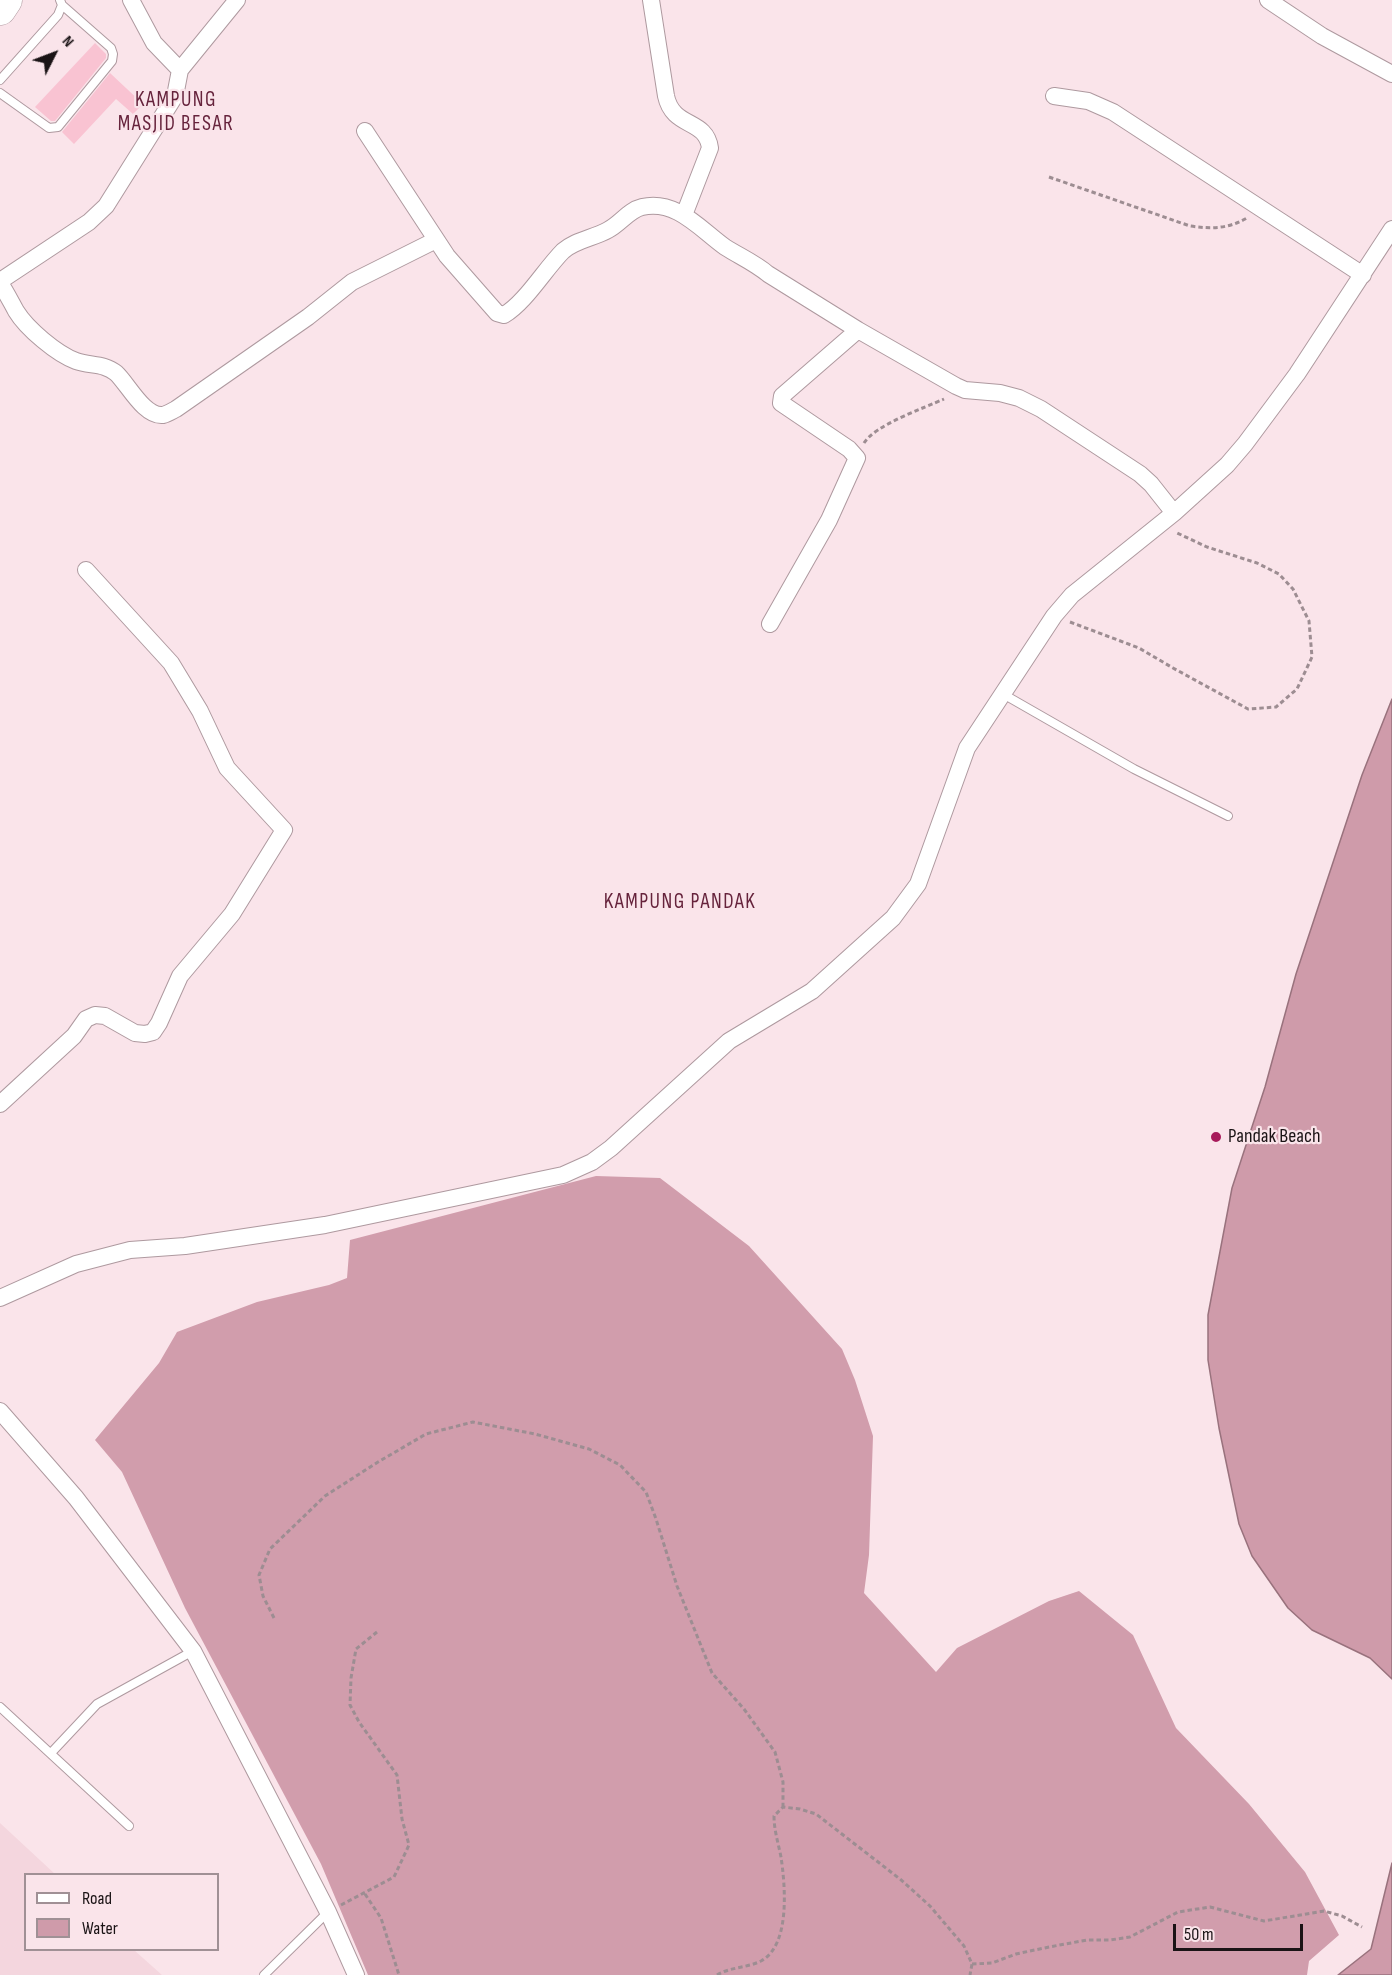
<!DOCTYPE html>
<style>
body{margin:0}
#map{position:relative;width:1392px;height:1975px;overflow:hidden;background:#fae4ea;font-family:"Sofia Sans Condensed",sans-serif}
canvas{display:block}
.legend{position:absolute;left:24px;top:1873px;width:195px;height:78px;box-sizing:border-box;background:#fae4ea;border:2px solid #a09095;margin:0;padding:8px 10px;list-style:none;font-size:18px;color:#1a1315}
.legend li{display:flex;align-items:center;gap:12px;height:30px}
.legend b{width:30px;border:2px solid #a09095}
.north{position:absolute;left:24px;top:24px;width:60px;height:60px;-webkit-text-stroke:4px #fae4ea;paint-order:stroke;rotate:48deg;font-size:16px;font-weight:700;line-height:24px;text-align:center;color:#1a1315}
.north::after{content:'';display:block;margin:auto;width:21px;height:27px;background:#1a1315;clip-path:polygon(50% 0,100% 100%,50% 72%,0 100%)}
.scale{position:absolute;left:1173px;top:1924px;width:130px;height:27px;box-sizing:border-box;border:3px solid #1a1315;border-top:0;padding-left:8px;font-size:18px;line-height:21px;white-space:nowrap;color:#1a1315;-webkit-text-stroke:4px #fae4ea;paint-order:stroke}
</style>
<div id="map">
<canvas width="1392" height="1975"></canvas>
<ul class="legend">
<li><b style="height:8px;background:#fff"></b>Road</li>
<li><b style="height:16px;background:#cf9baa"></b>Water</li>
</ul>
<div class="north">N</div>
<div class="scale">50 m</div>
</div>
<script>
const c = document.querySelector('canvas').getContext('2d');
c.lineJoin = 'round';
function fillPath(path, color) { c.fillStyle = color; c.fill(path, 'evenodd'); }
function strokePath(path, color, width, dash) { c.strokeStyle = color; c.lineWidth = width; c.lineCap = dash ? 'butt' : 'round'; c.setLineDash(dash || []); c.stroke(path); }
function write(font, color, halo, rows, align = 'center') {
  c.font = font + ' "Sofia Sans Condensed",sans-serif'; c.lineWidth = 4.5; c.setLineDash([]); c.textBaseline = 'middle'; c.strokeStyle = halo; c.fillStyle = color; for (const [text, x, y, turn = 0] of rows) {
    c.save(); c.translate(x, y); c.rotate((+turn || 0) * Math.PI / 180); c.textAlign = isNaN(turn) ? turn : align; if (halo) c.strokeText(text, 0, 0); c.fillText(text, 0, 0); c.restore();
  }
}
const built = new Path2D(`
 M 0,1823 L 55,1874 L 26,1874 L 26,1950 L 134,1950 L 162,1975 L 0,1975 Z`);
const forest = new Path2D(`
 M 596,1176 L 660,1178 L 749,1246 L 842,1349 L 855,1380 L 873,1436 L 869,1555 L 864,1593 L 936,1672 L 957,1648 L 1049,1601 L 1079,1591 L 1133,1635 L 1176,1728 L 1249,1804 L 1305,1872 L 1339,1935 L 1309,1961 L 1307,1975 L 368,1975 L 321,1864 L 185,1608 L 122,1472 L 95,1440 L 159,1363 L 177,1332 L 257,1302 L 329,1285 L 347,1278 L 350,1240 Z`);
const water = new Path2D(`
 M 1392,699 L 1392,1679 L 1370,1658 L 1312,1630 L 1288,1608 L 1252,1556 L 1239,1524 L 1219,1428 L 1208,1360 L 1208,1315 L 1232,1188 L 1265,1087 L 1296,974 L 1362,775 Z
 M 1392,1863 L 1392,1975 L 1338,1975 L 1371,1949 Z`);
const building = new Path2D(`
 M 95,43 L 106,54 L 106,58 L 55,121 L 51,121 L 35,107 Z
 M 110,73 L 143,104 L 133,114 L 116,99 L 74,144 L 62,132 Z`);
const path = new Path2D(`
 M 1049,177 L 1190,226 C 1211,229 1228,229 1247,218
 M 864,443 C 875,425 924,408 944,399
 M 1070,622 L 1139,648 L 1173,668 L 1248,709 L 1276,707 L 1297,689 L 1312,657 L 1309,621 L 1293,589 L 1279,574 L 1257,563 L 1207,547 L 1175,532
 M 274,1618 L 263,1596 L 259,1575 L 270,1549 L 325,1496 L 378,1462 L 426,1434 L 473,1422 L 535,1434 L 589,1449 L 620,1465 L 646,1492 L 656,1519 L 677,1586 L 712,1673 L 744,1709 L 775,1752 L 783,1782 L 783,1807
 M 365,1894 L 381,1918 L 399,1975
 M 341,1905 L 394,1877 L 409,1845 L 402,1819 L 397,1775 L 359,1722 L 350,1705 L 351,1678 L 356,1649 L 377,1632
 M 972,1964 L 992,1963 L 1016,1954 L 1049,1947 L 1087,1940 L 1110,1940 L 1130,1937 L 1178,1912 L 1210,1907 L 1264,1921 L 1324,1911 L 1342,1916 L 1362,1927
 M 717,1975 C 730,1967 747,1968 761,1961 C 791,1945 785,1884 781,1857 C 778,1842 774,1830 774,1816 L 783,1807 L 800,1809 L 816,1814 L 900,1879 L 930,1906 L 964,1946 L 972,1964 L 970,1975`);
const lane = new Path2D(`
 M 0,80 L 58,15 L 62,5 L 60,0
 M 0,93 L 49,128 L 58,127 L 112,61 L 113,54 L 111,48 L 62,5
 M 1003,694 L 1134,769 L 1228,816
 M 0,1707 L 129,1826
 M 51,1753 L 97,1704 L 193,1651
 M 264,1975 L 328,1912`);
const street = new Path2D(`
 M 131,0 L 154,43 L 180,70
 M 651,0 L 666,96 C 673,129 706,118 710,148 L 684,215
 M 1268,0 L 1322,36 L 1392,74
 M 1054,96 L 1088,101 L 1113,112 L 1363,275
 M 365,131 L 447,256 L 497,313 L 504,315 C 525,303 545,269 563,251 C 575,240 594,238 608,230 C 620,224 629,210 642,207 C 676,199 700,229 725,247 C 739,256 755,263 768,274 L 858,330 L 956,386 L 965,390 L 1000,393 L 1019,398 L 1041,409 L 1140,474 L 1151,484 L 1174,513
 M 0,281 L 89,222 L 106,206 L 175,96 L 180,70 L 237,0
 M 0,283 C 6,292 11,302 16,311 C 27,329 57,354 76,361 C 90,366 104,363 116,373 C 128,384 144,417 163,415 C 167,414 172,411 176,409 L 308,317 L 352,282 L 436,240
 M 770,624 L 829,520 L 857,458 L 849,449 L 781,403 L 782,396 L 858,330
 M 0,1104 L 74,1036 L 86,1019 L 95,1015 L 105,1016 L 135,1033 L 145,1034 L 153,1032 L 159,1023 L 180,976 L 232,914 L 284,830 L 227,768 L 200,711 L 171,663 L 86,570
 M 0,1298 L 76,1264 L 130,1250 L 185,1246 L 325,1225 L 563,1175 L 592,1162 L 611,1148 L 729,1041 L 812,991 L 893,918 L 918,884 L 967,748 L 1054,616 L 1072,595 L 1174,513 L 1227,465 L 1245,444 L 1297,374 L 1392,229
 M 0,1411 L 76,1498 L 193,1651 L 328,1912 L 356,1975`);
const highway = new Path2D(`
 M 0,9 L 6,0`);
const markers = [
 [1216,1137,6,"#a7195a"]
];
const poiNames = [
 ["Pandak Beach",1228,1137]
];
const neighbourhoodNames = [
 ["KAMPUNG",176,101],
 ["MASJID BESAR",176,125],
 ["KAMPUNG PANDAK",680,903]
];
fillPath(built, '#f4d6de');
fillPath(forest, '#d19dac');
fillPath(water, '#cf9baa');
strokePath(water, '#99727d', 1.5);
fillPath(building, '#f9c3d2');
strokePath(lane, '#ae999f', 10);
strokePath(street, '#ae999f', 18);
strokePath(highway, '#ae999f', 33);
strokePath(path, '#9d8d92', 3, [4.5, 3]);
strokePath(lane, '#fff', 8);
strokePath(street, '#fff', 16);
strokePath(highway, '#fff', 32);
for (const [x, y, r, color] of markers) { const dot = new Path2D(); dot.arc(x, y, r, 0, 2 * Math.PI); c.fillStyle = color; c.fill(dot); strokePath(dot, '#fae4ea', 2); }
write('20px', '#1a1315', '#fae4ea', poiNames, 'left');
c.letterSpacing = '1.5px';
write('21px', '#66233c', '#fae4ea', neighbourhoodNames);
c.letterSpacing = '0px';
</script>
